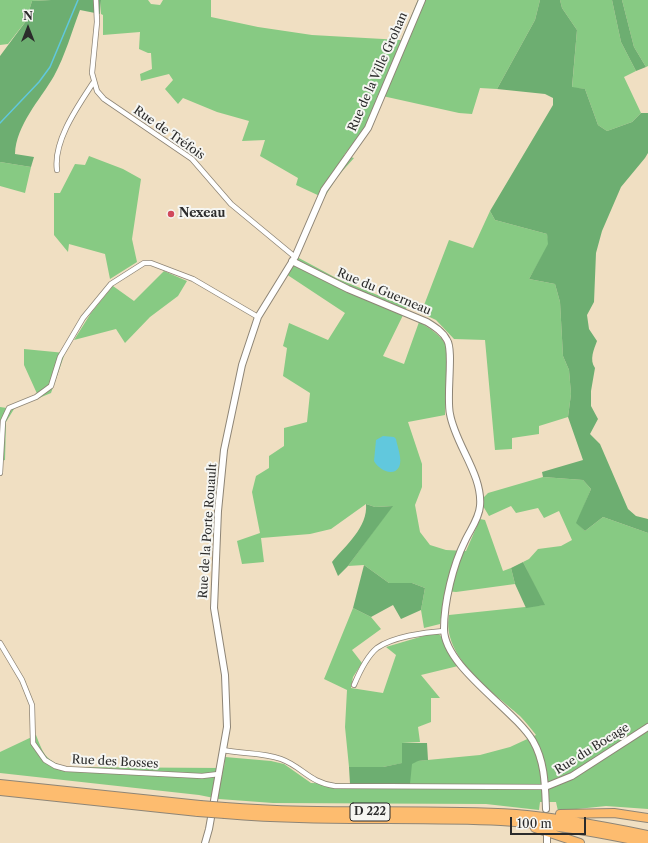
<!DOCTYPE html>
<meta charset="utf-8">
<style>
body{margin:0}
#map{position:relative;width:648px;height:843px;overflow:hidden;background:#f0dfc2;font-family:"Libre Caslon Text",serif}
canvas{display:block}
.north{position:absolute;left:8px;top:8px;width:40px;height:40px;-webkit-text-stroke:3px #f6f6f2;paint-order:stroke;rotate:0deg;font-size:11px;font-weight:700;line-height:16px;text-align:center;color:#2b2b2b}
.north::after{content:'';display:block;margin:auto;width:14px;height:18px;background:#2b2b2b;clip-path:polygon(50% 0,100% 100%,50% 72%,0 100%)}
.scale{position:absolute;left:510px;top:817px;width:76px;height:18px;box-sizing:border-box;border:2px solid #2b2b2b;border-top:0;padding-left:5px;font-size:12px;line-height:14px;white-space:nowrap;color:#2b2b2b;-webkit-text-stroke:3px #f6f6f2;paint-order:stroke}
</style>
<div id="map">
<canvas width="648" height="843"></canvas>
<div class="north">N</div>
<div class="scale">100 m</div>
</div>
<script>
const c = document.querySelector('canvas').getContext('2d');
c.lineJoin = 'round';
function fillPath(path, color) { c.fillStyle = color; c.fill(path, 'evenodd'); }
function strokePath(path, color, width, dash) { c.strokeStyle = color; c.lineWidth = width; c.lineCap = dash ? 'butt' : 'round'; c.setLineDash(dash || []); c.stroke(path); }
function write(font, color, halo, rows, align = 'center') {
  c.font = font + ' "Libre Caslon Text",serif'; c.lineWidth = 4; c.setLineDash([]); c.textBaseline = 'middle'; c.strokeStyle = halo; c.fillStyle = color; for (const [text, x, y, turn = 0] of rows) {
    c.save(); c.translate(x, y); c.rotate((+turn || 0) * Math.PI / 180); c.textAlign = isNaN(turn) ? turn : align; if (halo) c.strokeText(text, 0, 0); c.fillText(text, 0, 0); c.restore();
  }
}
const green = new Path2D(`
 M 0,0 L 51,0 L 32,1 L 26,21 L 8,44 L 0,45 Z
 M 101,0 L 148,0 L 151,4 L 160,5 L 163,0 L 211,0 L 211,17 L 258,27 L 312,35 L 401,40 L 418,0 L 540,0 L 535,20 L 497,89 L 480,88 L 472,114 L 459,113 L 378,95 L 365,128 L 344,155 L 354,158 L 337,177 L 324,198 L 296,185 L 298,178 L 260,156 L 265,140 L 242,141 L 249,121 L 217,112 L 183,98 L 178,104 L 165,89 L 173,80 L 169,74 L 141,81 L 140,74 L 152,69 L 151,53 L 148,53 L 139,49 L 140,32 L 103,35 L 103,15 L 101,14 Z
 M 560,0 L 612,0 L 621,42 L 636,71 L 624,77 L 641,113 L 632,122 L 607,131 L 598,125 L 585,89 L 572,88 L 577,30 L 562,8 Z
 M 622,0 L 648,0 L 648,66 L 646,67 L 634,47 Z
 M 89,156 L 123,169 L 141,179 L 132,239 L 137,262 L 110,279 L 105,254 L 69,244 L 68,252 L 54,235 L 54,193 L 60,193 L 75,164 L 85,165 Z
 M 0,162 L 31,167 L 25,193 L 0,186 Z
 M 490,211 L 495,220 L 547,234 L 549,244 L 529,279 L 555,284 L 560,302 L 563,356 L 569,370 L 571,394 L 568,417 L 539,426 L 539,434 L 512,438 L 512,449 L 495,450 L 485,340 L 454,339 L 436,320 L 421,313 L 449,240 L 473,248 Z
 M 297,257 L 338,279 L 407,307 L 383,356 L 404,364 L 419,322 C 431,329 441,335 447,347 L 445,415 L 408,422 L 422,464 L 422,487 L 415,505 L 420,532 L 430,545 L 446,550 L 466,551 L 480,519 L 485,520 L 503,571 L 511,568 L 515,584 L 456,592 L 445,591 L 440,624 L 424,628 L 421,610 L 425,588 L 412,583 L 389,583 L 364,565 L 348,566 L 392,506 L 375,507 L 366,504 L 331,529 L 310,534 L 261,538 L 264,562 L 242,564 L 237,541 L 260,533 L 252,492 L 256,476 L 269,468 L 269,456 L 284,446 L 284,428 L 307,422 L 310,393 L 283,376 L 287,348 L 283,346 L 289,323 L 328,340 L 345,313 L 286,274 Z
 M 164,271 L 187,281 L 178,296 L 150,317 L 125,343 L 116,329 L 74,340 L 91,313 L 113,286 L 134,301 Z
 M 24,349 L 65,353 L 51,393 L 39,398 L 24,365 Z
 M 0,407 L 14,409 L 6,422 L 5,460 L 0,461 Z
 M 543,477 L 583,480 L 591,489 L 577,523 L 585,531 L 603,517 L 648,533 L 648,809 L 606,806 L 558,811 L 556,802 L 540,802 L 539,810 L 486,804 L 273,803 L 219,799 L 199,795 L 0,773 L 0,752 L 36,735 C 43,753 45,760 65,767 L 224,768 L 225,757 L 271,761 L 284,764 L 311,783 L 350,784 L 417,761 L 480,755 L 510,747 L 536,735 C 531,729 526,722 520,716 C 493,692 441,657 449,615 L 544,605 L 523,562 L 529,559 L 538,549 L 561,546 L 572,540 L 559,511 L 544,518 L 538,508 L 516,513 L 511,506 L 489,516 L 483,506 L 483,498 L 488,493 Z
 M 353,608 L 371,617 L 381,629 L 352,650 L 362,663 L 353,677 L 351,688 L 383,693 L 396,655 L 386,647 L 430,634 L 437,633 L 440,635 L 458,666 L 421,675 L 440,698 L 431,698 L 431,722 L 418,727 L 420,742 L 402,743 L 403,763 L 383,767 L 349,767 L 345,727 L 347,690 L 324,679 Z`);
const forest = new Path2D(`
 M 51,0 L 101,0 L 100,14 L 80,10 C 72,31 65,56 54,76 C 40,100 16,125 15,154 L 34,157 L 31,167 L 0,162 L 0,56 L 26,21 L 32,1 Z
 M 540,0 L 560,0 L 562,8 L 577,30 L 572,87 L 585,89 L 598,125 L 607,131 L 632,122 L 641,113 L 648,113 L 648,153 L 645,158 L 621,187 L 602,231 L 596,253 L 594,302 L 587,315 L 589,329 L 597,341 C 594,349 589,360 595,368 L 591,391 L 591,406 L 598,419 L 590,434 L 600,444 L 628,509 L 636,516 L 648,519 L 648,533 L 603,517 L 585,531 L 576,523 L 591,489 L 583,480 L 543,477 L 542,472 L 583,460 L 568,417 L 571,394 L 569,370 L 563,356 L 560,302 L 555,284 L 529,279 L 548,244 L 547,234 L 495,220 L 490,211 L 553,105 L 553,98 L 545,94 L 497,89 L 535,20 Z
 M 612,0 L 622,0 L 634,47 L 646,67 L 636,71 L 621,42 Z
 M 366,504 L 375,507 L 393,506 L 348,566 L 338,576 L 332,562 C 346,545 368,527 366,504 Z
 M 523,562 L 545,605 L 526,608 L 515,584 L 511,568 Z
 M 364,565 L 389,583 L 412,583 L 425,588 L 421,610 L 401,619 L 393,605 L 371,617 L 353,608 Z
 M 402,743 L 427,743 L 428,760 L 418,761 L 412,764 L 410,784 L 350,784 L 349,767 L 383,767 L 402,763 Z`);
const water = new Path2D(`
 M 383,436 L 394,437 L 396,439 C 397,446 403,460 399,467 C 393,478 378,469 374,461 L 376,440 Z`);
const stream = new Path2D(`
 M 0,123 L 39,82 L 50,67 L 78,0`);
const minor = new Path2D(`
 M 96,0 L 97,22 L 92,73 L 97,91 L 104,99 L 192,159 L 231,204 L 295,257
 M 57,170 C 53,141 78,106 93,83
 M 0,473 L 3,421 L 9,408 L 36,397 L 51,386 L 60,357 L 83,318 L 111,284 L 144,263 L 151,263 L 193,279 L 258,317
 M 0,643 L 22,680 L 32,705 L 33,743 L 45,760 L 55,766 L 66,769 L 202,776 L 219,774
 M 354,685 C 359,673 366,657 377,648 C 392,637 425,632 444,631
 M 223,750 C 242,754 262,752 281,759 C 303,767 308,782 335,786 L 545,787`);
const tertiary = new Path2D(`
 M 292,261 L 348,289 L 427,322 C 435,327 443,332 447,340 C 454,350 446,396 450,414 C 455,444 483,475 480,506 C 479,519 470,530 465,541 C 453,565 444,602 444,629 C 444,667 514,709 533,741 C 545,762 545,785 546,809
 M 545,787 L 572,776 L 648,727
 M 547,836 L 547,843
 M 205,843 L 209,829 L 227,727 L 225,675 L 214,608 L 218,511 L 224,450 L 242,365 L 258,317 L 295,257 L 324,190 L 368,128 L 422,0`);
const trunk = new Path2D(`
 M 0,784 L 200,805
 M 0,791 L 198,812
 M 225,807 C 322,815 419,808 516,814 C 561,818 604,826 648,835
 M 225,814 C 317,822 409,817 501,821 C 551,824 599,833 648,843
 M 560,814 L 614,813 L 648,818
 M 535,828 L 580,843`);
const trunkBridge = new Path2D(`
 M 200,805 L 225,807
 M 198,812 L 225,814`);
const markers = [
 [171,214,4,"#d1495b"]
];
const shields = [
 [370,812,40]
];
const shieldNames = [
 ["D 222",370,812]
];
const streetNames = [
 ["Rue de la Ville Grohan",378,72,-66],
 ["Rue de Tréfois",169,133,35],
 ["Rue du Guerneau",384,292,23],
 ["Rue de la Porte Rouault",208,531,-86],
 ["Rue du Bocage",592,749,-32],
 ["Rue des Bosses",115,762,3]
];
const poiNames = [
 ["Nexeau",179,214]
];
fillPath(green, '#87ca83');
fillPath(forest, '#6dae71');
fillPath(water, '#61c8dd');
strokePath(stream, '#61c8dd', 1.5);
strokePath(minor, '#8e8576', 6);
strokePath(tertiary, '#8e8576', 8);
strokePath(trunk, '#8e8576', 10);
strokePath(minor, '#fff', 4.5);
strokePath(tertiary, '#fff', 6);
strokePath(trunk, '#fdbc6f', 8);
strokePath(trunkBridge, '#8e8576', 10, []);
strokePath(trunkBridge, '#fdbc6f', 8);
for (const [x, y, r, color] of markers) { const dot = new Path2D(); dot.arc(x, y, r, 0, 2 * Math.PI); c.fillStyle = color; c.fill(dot); strokePath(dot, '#f6f6f2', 1.5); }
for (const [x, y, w] of shields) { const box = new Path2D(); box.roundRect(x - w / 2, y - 9, w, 18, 3); c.fillStyle = '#f6f6f2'; c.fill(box); strokePath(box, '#2b2b2b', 1); }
write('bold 11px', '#2b2b2b', null, shieldNames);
write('12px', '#2b2b2b', '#f6f6f2', streetNames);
write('bold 12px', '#2b2b2b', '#f6f6f2', poiNames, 'left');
</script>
